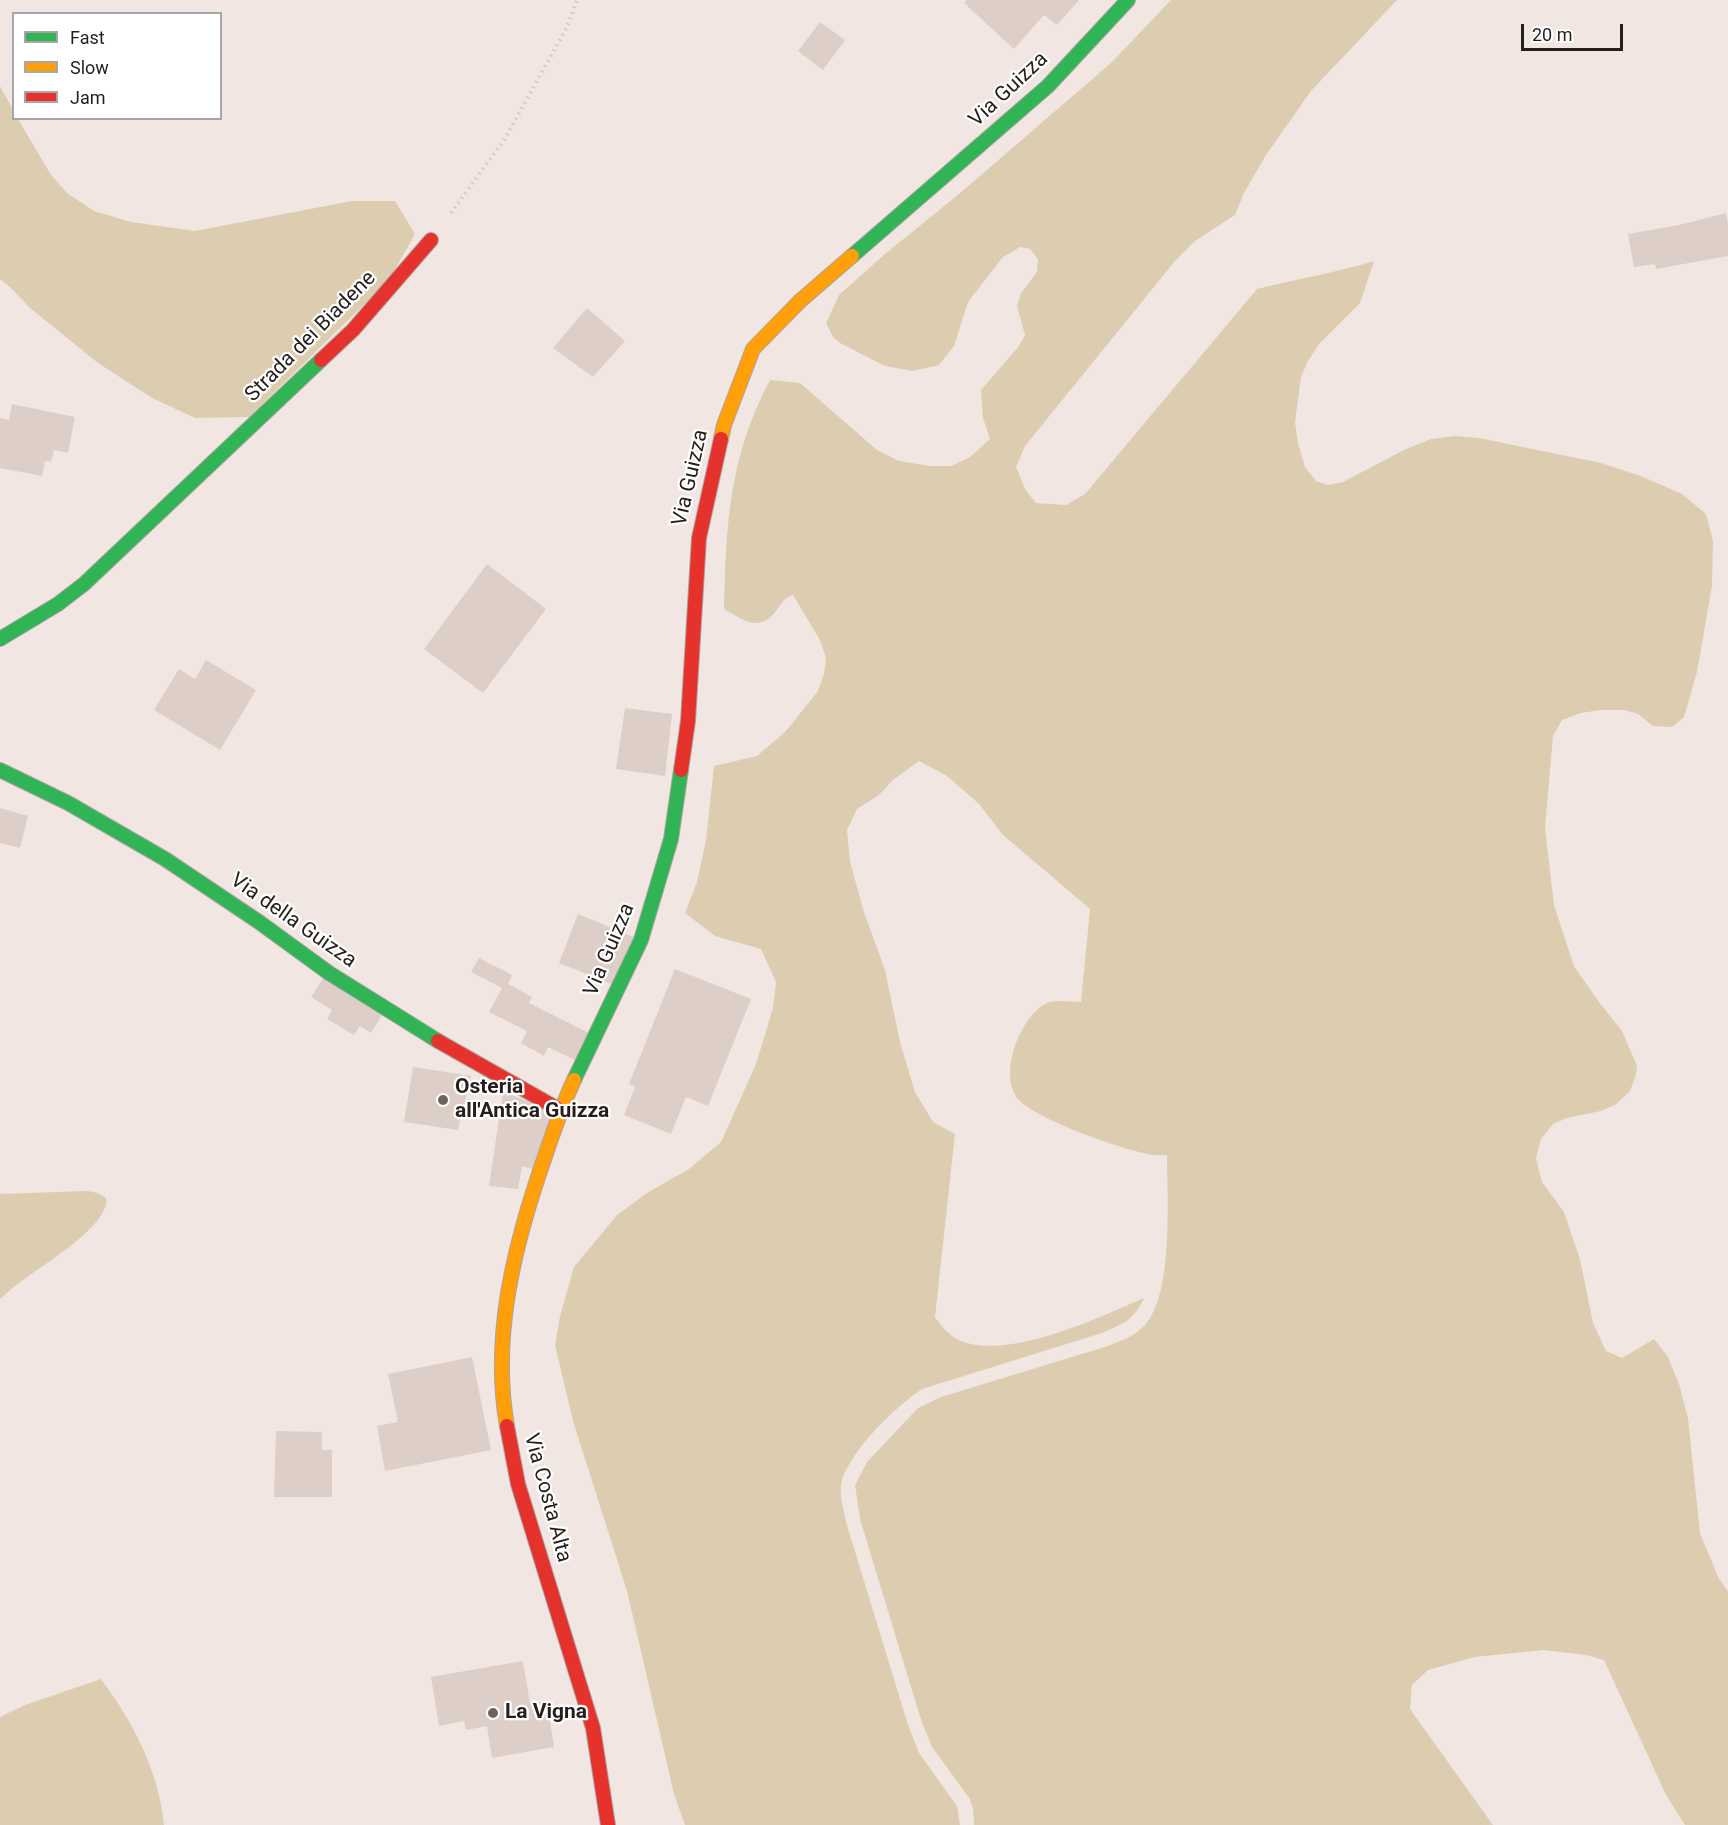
<!DOCTYPE html>
<style>
body{margin:0}
#map{position:relative;width:1728px;height:1825px;overflow:hidden;background:#f2e6e2;font-family:Roboto,sans-serif}
canvas{display:block}
.legend{position:absolute;left:12px;top:12px;width:210px;height:108px;box-sizing:border-box;background:#fff;border:2px solid #a8a5a4;margin:0;padding:8px 10px;list-style:none;font-size:18px;color:#251e1b}
.legend li{display:flex;align-items:center;gap:12px;height:30px}
.legend b{width:30px;border:2px solid #a8a5a4}
.scale{position:absolute;left:1521px;top:24px;width:102px;height:27px;box-sizing:border-box;border:3px solid #251e1b;border-top:0;padding-left:8px;font-size:18px;line-height:21px;white-space:nowrap;color:#251e1b;-webkit-text-stroke:4px #fff;paint-order:stroke}
</style>
<div id="map">
<canvas width="1728" height="1825"></canvas>
<ul class="legend">
<li><b style="height:8px;background:#30b455"></b>Fast</li>
<li><b style="height:8px;background:#ff9f0a"></b>Slow</li>
<li><b style="height:8px;background:#e5322d"></b>Jam</li>
</ul>
<div class="scale">20 m</div>
</div>
<script>
const c = document.querySelector('canvas').getContext('2d');
c.lineJoin = 'round';
function fillPath(path, color) { c.fillStyle = color; c.fill(path, 'evenodd'); }
function strokePath(path, color, width, dash) { c.strokeStyle = color; c.lineWidth = width; c.lineCap = dash ? 'butt' : 'round'; c.setLineDash(dash || []); c.stroke(path); }
function write(font, color, halo, rows, align = 'center') {
  c.font = font + ' Roboto,sans-serif'; c.lineWidth = 4.5; c.setLineDash([]); c.textBaseline = 'middle'; c.strokeStyle = halo; c.fillStyle = color; for (const [text, x, y, turn = 0] of rows) {
    c.save(); c.translate(x, y); c.rotate((+turn || 0) * Math.PI / 180); c.textAlign = isNaN(turn) ? turn : align; if (halo) c.strokeText(text, 0, 0); c.fillText(text, 0, 0); c.restore();
  }
}
const forest = new Path2D(`
 M 1171,0 L 1397,0 L 1311,91 L 1266,155 L 1244,193 L 1235,215 L 1195,241 L 1175,261 L 1025,446 L 1016,467 L 1025,489 L 1036,503 L 1066,505 L 1085,494 L 1257,289 C 1296,279 1335,273 1374,261 L 1360,303 L 1319,344 L 1308,361 L 1301,377 L 1295,422 L 1298,443 L 1305,467 L 1316,481 L 1328,485 L 1343,482 L 1404,450 L 1431,439 L 1455,436 L 1479,438 L 1601,463 L 1641,476 L 1682,494 L 1706,514 L 1713,541 L 1712,586 L 1697,672 L 1684,717 L 1672,727 L 1653,726 L 1638,714 L 1624,710 L 1601,710 L 1581,713 L 1562,720 L 1553,736 L 1545,828 L 1554,905 L 1574,966 L 1599,1002 L 1622,1031 L 1637,1066 L 1636,1075 L 1630,1091 L 1615,1105 L 1601,1111 L 1567,1118 L 1553,1124 L 1541,1139 L 1536,1158 L 1542,1182 L 1564,1212 L 1580,1259 L 1593,1323 L 1606,1351 L 1622,1358 L 1654,1339 L 1668,1357 L 1679,1384 L 1688,1418 L 1700,1533 L 1719,1579 L 1728,1591 L 1728,1825 L 1685,1825 L 1666,1795 L 1604,1660 L 1586,1655 L 1544,1650 L 1475,1657 L 1428,1670 L 1412,1685 L 1410,1709 L 1493,1825 L 974,1825 L 973,1809 L 970,1799 L 932,1747 L 922,1723 L 860,1519 L 855,1485 L 867,1462 L 918,1408 L 941,1397 L 1108,1346 C 1120,1341 1135,1336 1144,1326 C 1174,1295 1167,1197 1167,1155 C 1163,1155 1158,1155 1153,1155 C 1126,1151 1037,1120 1019,1100 C 997,1076 1020,1018 1045,1004 C 1054,999 1071,1002 1081,1002 L 1090,909 L 1003,835 L 979,804 L 947,776 L 919,761 L 893,780 L 879,795 L 857,809 L 847,830 L 850,862 L 864,912 L 885,970 L 900,1042 L 915,1092 L 933,1122 L 955,1134 L 935,1317 C 944,1330 954,1341 971,1344 C 1018,1355 1101,1317 1144,1298 C 1134,1320 1123,1324 1102,1333 L 922,1389 C 895,1407 852,1449 842,1480 C 838,1492 844,1510 846,1522 L 909,1728 L 919,1753 L 957,1806 L 960,1825 L 685,1825 L 674,1794 L 627,1591 L 573,1421 L 555,1345 L 560,1316 L 574,1267 L 617,1215 L 647,1193 L 689,1169 L 721,1142 L 756,1064 L 773,1008 L 776,982 L 761,949 L 715,936 L 685,913 L 697,882 L 706,840 L 714,766 L 757,756 L 786,731 L 818,691 L 824,674 L 826,658 L 820,640 L 793,595 C 784,598 781,604 776,611 C 759,633 743,620 724,609 C 726,524 729,457 770,380 L 800,383 L 877,450 L 899,461 L 930,466 L 951,466 L 970,457 L 990,439 L 983,418 L 981,390 L 1019,346 L 1025,335 L 1017,306 L 1021,293 L 1037,272 L 1038,259 L 1030,249 L 1020,247 L 1003,257 L 968,302 L 954,346 L 939,365 L 913,371 L 885,366 L 840,343 L 833,337 L 826,323 L 839,295 L 885,254 L 959,194 L 1111,63 Z
 M 0,86 L 13,110 L 14,118 L 18,119 L 51,175 L 67,193 L 94,211 L 131,222 L 195,231 L 352,201 L 395,201 L 415,234 L 389,280 L 249,417 L 195,418 L 152,398 L 98,363 L 30,308 L 11,288 L 0,279 Z
 M 87,1191 L 98,1193 L 106,1198 C 111,1225 41,1266 22,1281 C 14,1286 7,1293 0,1299 L 0,1194 Z
 M 101,1679 C 133,1722 159,1771 164,1825 L 0,1825 L 0,1717 L 25,1705 Z`);
const building = new Path2D(`
 M 967,0 L 1079,0 L 1057,25 L 1044,15 L 1014,49 L 964,3 Z
 M 820,22 L 845,40 L 823,70 L 798,51 Z
 M 1726,213 L 1728,224 L 1728,256 L 1656,269 L 1655,264 L 1634,267 L 1628,234 L 1679,225 Z
 M 587,308 L 625,341 L 593,377 L 553,348 Z
 M 12,404 L 75,417 L 68,453 L 54,450 L 51,462 L 45,461 L 42,476 L 0,468 L 0,418 L 9,420 Z
 M 487,564 L 546,609 L 483,693 L 424,649 Z
 M 206,660 L 256,690 L 220,750 L 154,710 L 179,669 L 195,679 Z
 M 625,708 L 672,714 L 665,776 L 616,769 Z
 M 0,808 L 28,816 L 20,848 L 0,843 Z
 M 578,914 L 636,938 L 616,986 L 559,963 Z
 M 479,958 L 512,975 L 508,984 L 532,997 L 529,1003 L 593,1035 L 579,1062 L 548,1047 L 544,1056 L 521,1043 L 527,1031 L 489,1012 L 502,988 L 471,972 Z
 M 675,969 L 751,999 L 708,1106 L 686,1097 L 671,1134 L 624,1115 L 635,1087 L 629,1084 Z
 M 324,977 L 383,1014 L 371,1033 L 360,1026 L 354,1035 L 327,1019 L 332,1010 L 311,997 Z
 M 413,1067 L 471,1076 L 458,1130 L 404,1122 Z
 M 503,1092 L 554,1111 L 537,1170 L 522,1166 L 518,1189 L 489,1186 Z
 M 472,1357 L 491,1450 L 385,1471 L 377,1426 L 398,1422 L 388,1374 Z
 M 276,1431 L 322,1432 L 322,1450 L 332,1450 L 332,1497 L 274,1497 Z
 M 523,1661 L 530,1704 L 547,1701 L 554,1747 L 492,1758 L 487,1726 L 466,1730 L 464,1721 L 439,1726 L 431,1677 Z`);
const path = new Path2D(`
 M 451,213 L 504,140 L 567,27 L 577,0`);
const fast = new Path2D(`
 M 852,256 L 1048,86 L 1128,0
 M 0,639 L 58,604 L 84,584 L 321,360
 M 0,770 L 68,803 L 165,859 L 259,922 L 329,973 L 438,1041
 M 574,1080 L 641,940 L 671,839 L 681,770`);
const slow = new Path2D(`
 M 721,439 L 724,425 L 753,349 L 800,301 L 852,256
 M 507,1426 C 492,1341 512,1255 539,1174 C 550,1142 560,1110 574,1080`);
const jam = new Path2D(`
 M 321,360 L 353,330 L 431,240
 M 681,770 L 688,721 L 699,538 L 721,439
 M 438,1041 L 560,1110
 M 507,1426 L 518,1484 L 593,1728 L 608,1825`);
const markers = [
 [443,1100,6,"#6d6461"],
 [493,1713,6,"#6d6461"]
];
const streetNames = [
 ["Via Guizza",1009,90,-43],
 ["Strada dei Biadene",311,337,-45],
 ["Via Guizza",691,478,-77],
 ["Via della Guizza",293,921,35],
 ["Via Guizza",610,950,-67],
 ["Via Costa Alta",547,1498,75]
];
const poiNames = [
 ["Osteria",455,1088],
 ["all'Antica Guizza",455,1112],
 ["La Vigna",505,1713]
];
fillPath(forest, '#ddcdb0');
fillPath(building, '#ddcfc7');
strokePath(fast, '#aca3a0', 16);
strokePath(slow, '#aca3a0', 16);
strokePath(jam, '#aca3a0', 16);
strokePath(path, '#cdc9c8', 4, [1.5, 4.5]);
strokePath(fast, '#30b455', 14);
strokePath(slow, '#ff9f0a', 14);
strokePath(jam, '#e5322d', 14);
for (const [x, y, r, color] of markers) { const dot = new Path2D(); dot.arc(x, y, r, 0, 2 * Math.PI); c.fillStyle = color; c.fill(dot); strokePath(dot, '#fff', 2); }
write('21px', '#251e1b', '#fff', streetNames);
write('bold 21px', '#251e1b', '#fff', poiNames, 'left');
</script>
